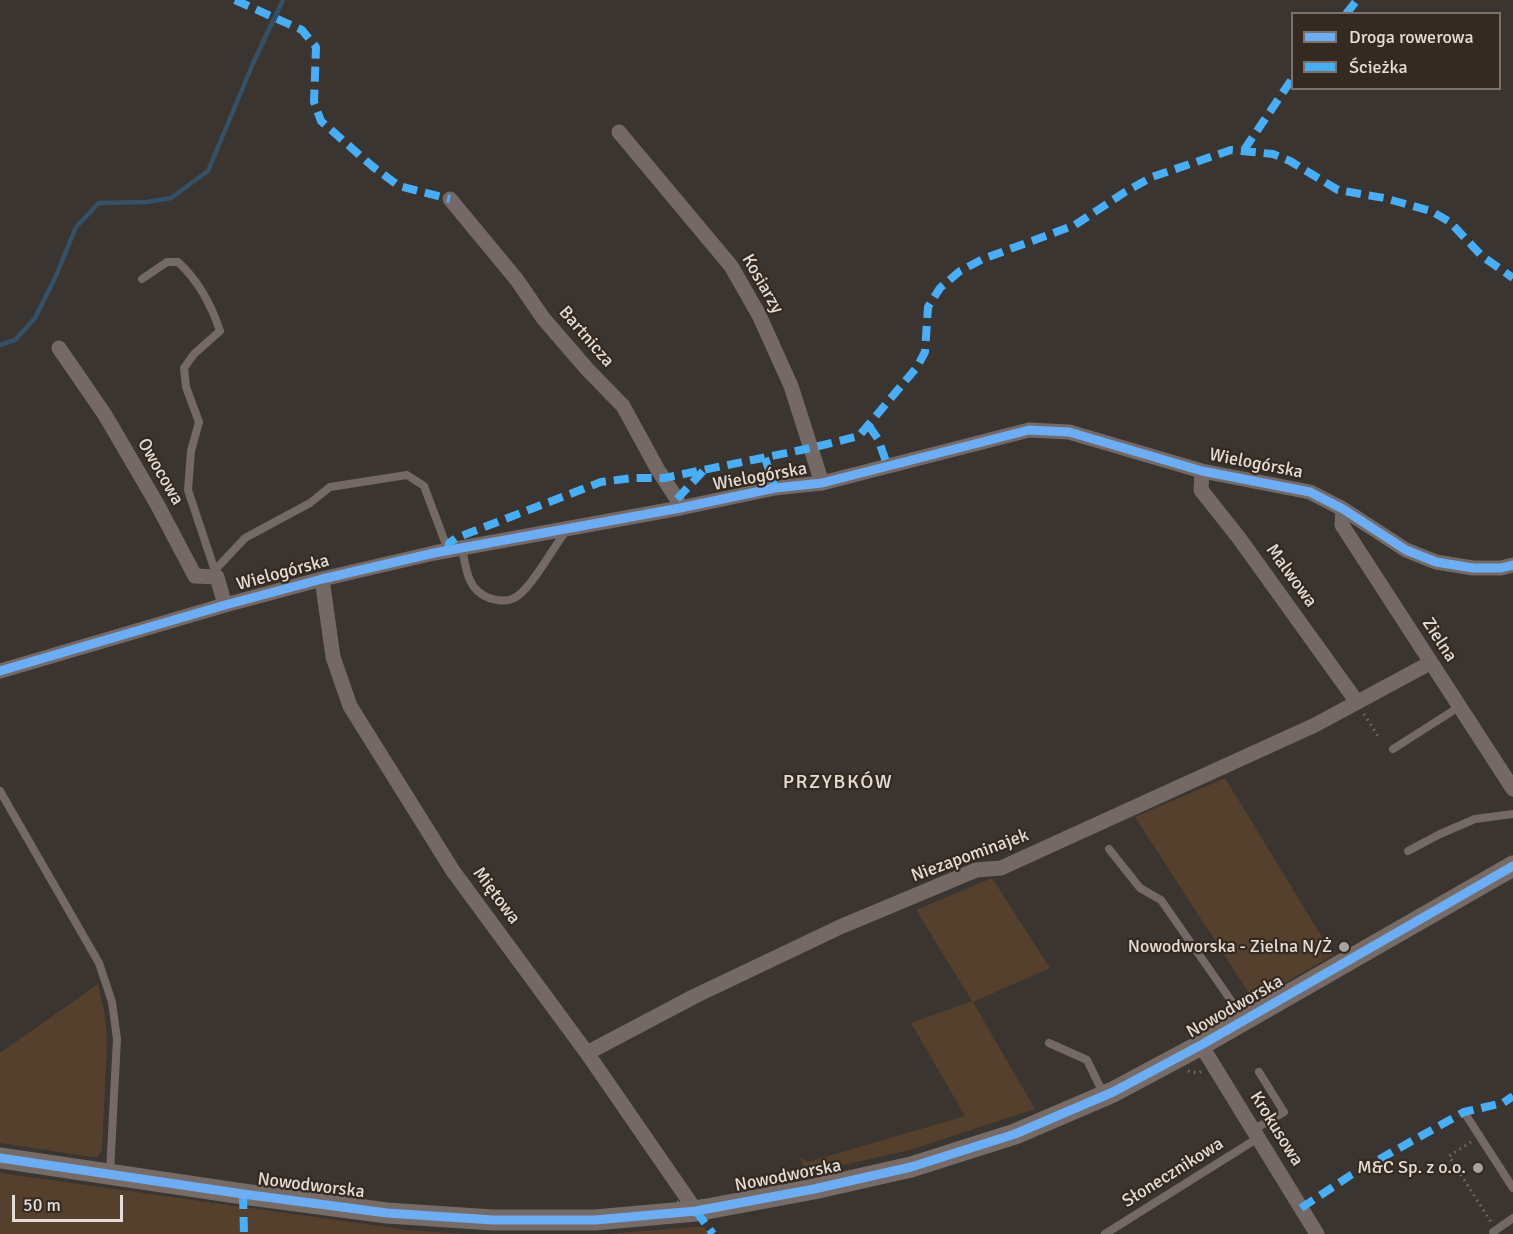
<!DOCTYPE html>
<meta charset="utf-8">
<style>
body{margin:0}
#map{position:relative;width:1513px;height:1234px;overflow:hidden;background:#3a3530;font-family:Signika,sans-serif}
canvas{display:block}
.legend{position:absolute;left:1291px;top:12px;width:210px;height:78px;box-sizing:border-box;background:#352a21;border:2px solid #7b726a;margin:0;padding:8px 10px;list-style:none;font-size:18px;color:#e4ddd7}
.legend li{display:flex;align-items:center;gap:12px;height:30px}
.legend b{width:30px;border:2px solid #7b726a}
.scale{position:absolute;left:12px;top:1195px;width:111px;height:27px;box-sizing:border-box;border:3px solid #e4ddd7;border-top:0;padding-left:8px;font-size:18px;line-height:21px;white-space:nowrap;color:#e4ddd7;-webkit-text-stroke:4px #352a21;paint-order:stroke}
</style>
<div id="map">
<canvas width="1513" height="1234"></canvas>
<ul class="legend">
<li><b style="height:8px;background:#6dadf4"></b>Droga rowerowa</li>
<li><b style="height:8px;background:#49aef6"></b>Ścieżka</li>
</ul>
<div class="scale">50 m</div>
</div>
<script>
const c = document.querySelector('canvas').getContext('2d');
c.lineJoin = 'round';
function fillPath(path, color) { c.fillStyle = color; c.fill(path, 'evenodd'); }
function strokePath(path, color, width, dash) { c.strokeStyle = color; c.lineWidth = width; c.lineCap = dash ? 'butt' : 'round'; c.setLineDash(dash || []); c.stroke(path); }
function write(font, color, halo, rows, align = 'center') {
  c.font = font + ' Signika,sans-serif'; c.lineWidth = 4.5; c.setLineDash([]); c.textBaseline = 'middle'; c.strokeStyle = halo; c.fillStyle = color; for (const [text, x, y, turn = 0] of rows) {
    c.save(); c.translate(x, y); c.rotate((+turn || 0) * Math.PI / 180); c.textAlign = isNaN(turn) ? turn : align; if (halo) c.strokeText(text, 0, 0); c.fillText(text, 0, 0); c.restore();
  }
}
const green = new Path2D(`
 M 1225,778 L 1333,955 L 1254,1001 L 1135,817 Z
 M 992,878 L 1050,968 L 973,1002 L 1035,1109 L 910,1150 L 821,1170 L 804,1168 L 799,1156 L 808,1162 L 965,1116 L 911,1023 L 972,1001 L 916,910 Z
 M 98,984 L 105,1016 L 107,1041 L 102,1151 L 97,1157 L 92,1157 L 0,1143 L 0,1053 Z
 M 0,1173 L 408,1230 L 466,1234 L 0,1234 Z
 M 694,1227 L 704,1227 L 709,1234 L 606,1234 Z`);
const stream = new Path2D(`
 M 0,345 L 15,340 L 35,318 L 55,278 L 76,227 L 99,203 L 147,202 L 171,198 L 208,171 L 254,61 L 283,0`);
const path = new Path2D(`
 M 1364,714 L 1378,736
 M 1188,1071 L 1198,1073 L 1202,1071
 M 1471,1142 L 1449,1156 L 1491,1222`);
const lane = new Path2D(`
 M 142,279 L 167,262 L 178,262 C 199,281 211,304 220,331 L 194,354 L 184,368 L 186,387 L 199,422 L 191,451 L 188,490 L 217,577
 M 462,548 C 466,568 467,590 489,598 C 497,600 504,602 512,599 C 529,594 554,545 567,530
 M 215,570 L 245,538 L 310,503 L 330,487 L 407,475 L 424,486 L 448,550
 M 1393,749 L 1459,707
 M 0,791 L 99,963 L 112,1002 L 117,1039 L 110,1172
 M 1109,849 L 1140,888 L 1161,900 L 1244,1019
 M 1408,851 L 1440,834 L 1475,819 L 1513,814
 M 1049,1043 L 1087,1060 L 1104,1095
 M 1464,1112 L 1513,1188
 M 1253,1130 L 1284,1112 L 1259,1072
 M 1493,1232 L 1513,1218
 M 1105,1234 L 1258,1138`);
const street = new Path2D(`
 M 619,132 L 731,266 L 759,315 L 791,386 L 822,483
 M 450,199 L 517,280 L 543,318 L 587,369 L 623,406 L 658,470 L 677,499 L 680,508
 M 59,348 L 105,415 L 157,504 L 195,576 L 217,577 L 225,605
 M 1202,471 L 1201,490 L 1239,538 L 1357,702
 M 1343,509 L 1342,525 L 1513,789
 M 322,579 L 333,657 L 350,706 L 453,871 L 587,1053 L 696,1211
 M 0,671 L 225,605 L 322,579 L 434,553 L 680,508 L 775,488 L 822,483 L 1029,430 L 1069,432 L 1202,471 L 1310,492 L 1343,509 L 1406,550 L 1436,562 L 1473,568 L 1501,568 L 1513,565
 M 1201,1045 L 1317,1234
 M 587,1053 L 695,996 L 840,927 L 976,870 L 1001,868 L 1315,725 L 1430,663`);
const secondary = new Path2D(`
 M 0,1158 L 243,1194 L 387,1213 L 493,1220 L 595,1220 L 696,1211 L 814,1189 L 911,1167 L 1015,1134 L 1113,1092 L 1201,1045 L 1513,866`);
const pathBridge = new Path2D(`
 M 677,1202 L 702,1200`);
const quiet = new Path2D(`
 M 235,0 L 302,30 L 316,47 L 314,102 L 321,121 L 372,166 L 399,186 L 450,199
 M 1346,14 L 1357,0
 M 1244,150 L 1292,79
 M 869,426 L 878,439 L 888,467
 M 765,458 L 775,488
 M 677,499 L 704,470
 M 448,550 L 449,543 L 456,538 L 601,482 L 632,478 L 664,478 L 811,448 L 859,436 L 917,367 L 925,352 L 928,307 L 940,288 L 960,271 L 983,259 L 1075,225 L 1125,192 L 1152,177 L 1231,150 L 1273,154 L 1290,161 L 1338,190 L 1384,198 L 1431,211 L 1450,222 L 1482,256 L 1513,278
 M 243,1194 L 244,1234
 M 1301,1208 L 1351,1175 L 1464,1112 L 1503,1103 L 1513,1096
 M 696,1211 L 713,1234`);
const cycleway = new Path2D(`
 M 0,671 L 225,605 L 322,579 L 434,553 L 680,508 L 775,488 L 822,483 L 1029,430 L 1069,432 L 1202,471 L 1310,492 L 1343,509 L 1406,550 L 1436,562 L 1473,568 L 1501,568 L 1513,565
 M 0,1158 L 243,1194 L 387,1213 L 493,1220 L 595,1220 L 696,1211 L 814,1189 L 911,1167 L 1015,1134 L 1113,1092 L 1201,1045 L 1513,866`);
const markers = [
 [1344,947,6,"#a8a29d"],
 [1478,1168,6,"#a8a29d"]
];
const streetNames = [
 ["Kosiarzy",762,284,60],
 ["Bartnicza",586,337,49],
 ["Wielogórska",1256,464,11],
 ["Owocowa",160,472,60],
 ["Wielogórska",760,477,-10],
 ["Wielogórska",283,573,-15],
 ["Malwowa",1291,576,54],
 ["Zielna",1439,640,57],
 ["Niezapominajek",970,856,-20],
 ["Miętowa",496,896,53],
 ["Nowodworska",1235,1007,-30],
 ["Krokusowa",1276,1129,58],
 ["Słonecznikowa",1173,1173,-32],
 ["Nowodworska",788,1176,-11],
 ["Nowodworska",311,1186,7]
];
const poiNames = [
 ["Nowodworska - Zielna N/Ż",1332,947],
 ["M&C Sp. z o.o.",1466,1168]
];
const neighbourhoodNames = [
 ["PRZYBKÓW",838,783]
];
fillPath(green, '#553f2d');
strokePath(stream, '#355167', 4.5);
strokePath(path, '#766d6a', 3, [1.5, 4.5]);
strokePath(lane, '#746966', 8);
strokePath(street, '#746966', 15);
strokePath(secondary, '#766b66', 21);
strokePath(pathBridge, '#766d6a', 3, [1.5, 4.5]);
strokePath(quiet, '#49aef6', 8, [15, 8]);
strokePath(cycleway, '#6dadf4', 9);
for (const [x, y, r, color] of markers) { const dot = new Path2D(); dot.arc(x, y, r, 0, 2 * Math.PI); c.fillStyle = color; c.fill(dot); strokePath(dot, '#352a21', 2); }
write('18px', '#e4ddd7', '#352a21', streetNames);
write('18px', '#e4ddd7', '#352a21', poiNames, 'right');
c.letterSpacing = '1.5px';
write('20px', '#e4ddd7', '#352a21', neighbourhoodNames);
c.letterSpacing = '0px';
</script>
